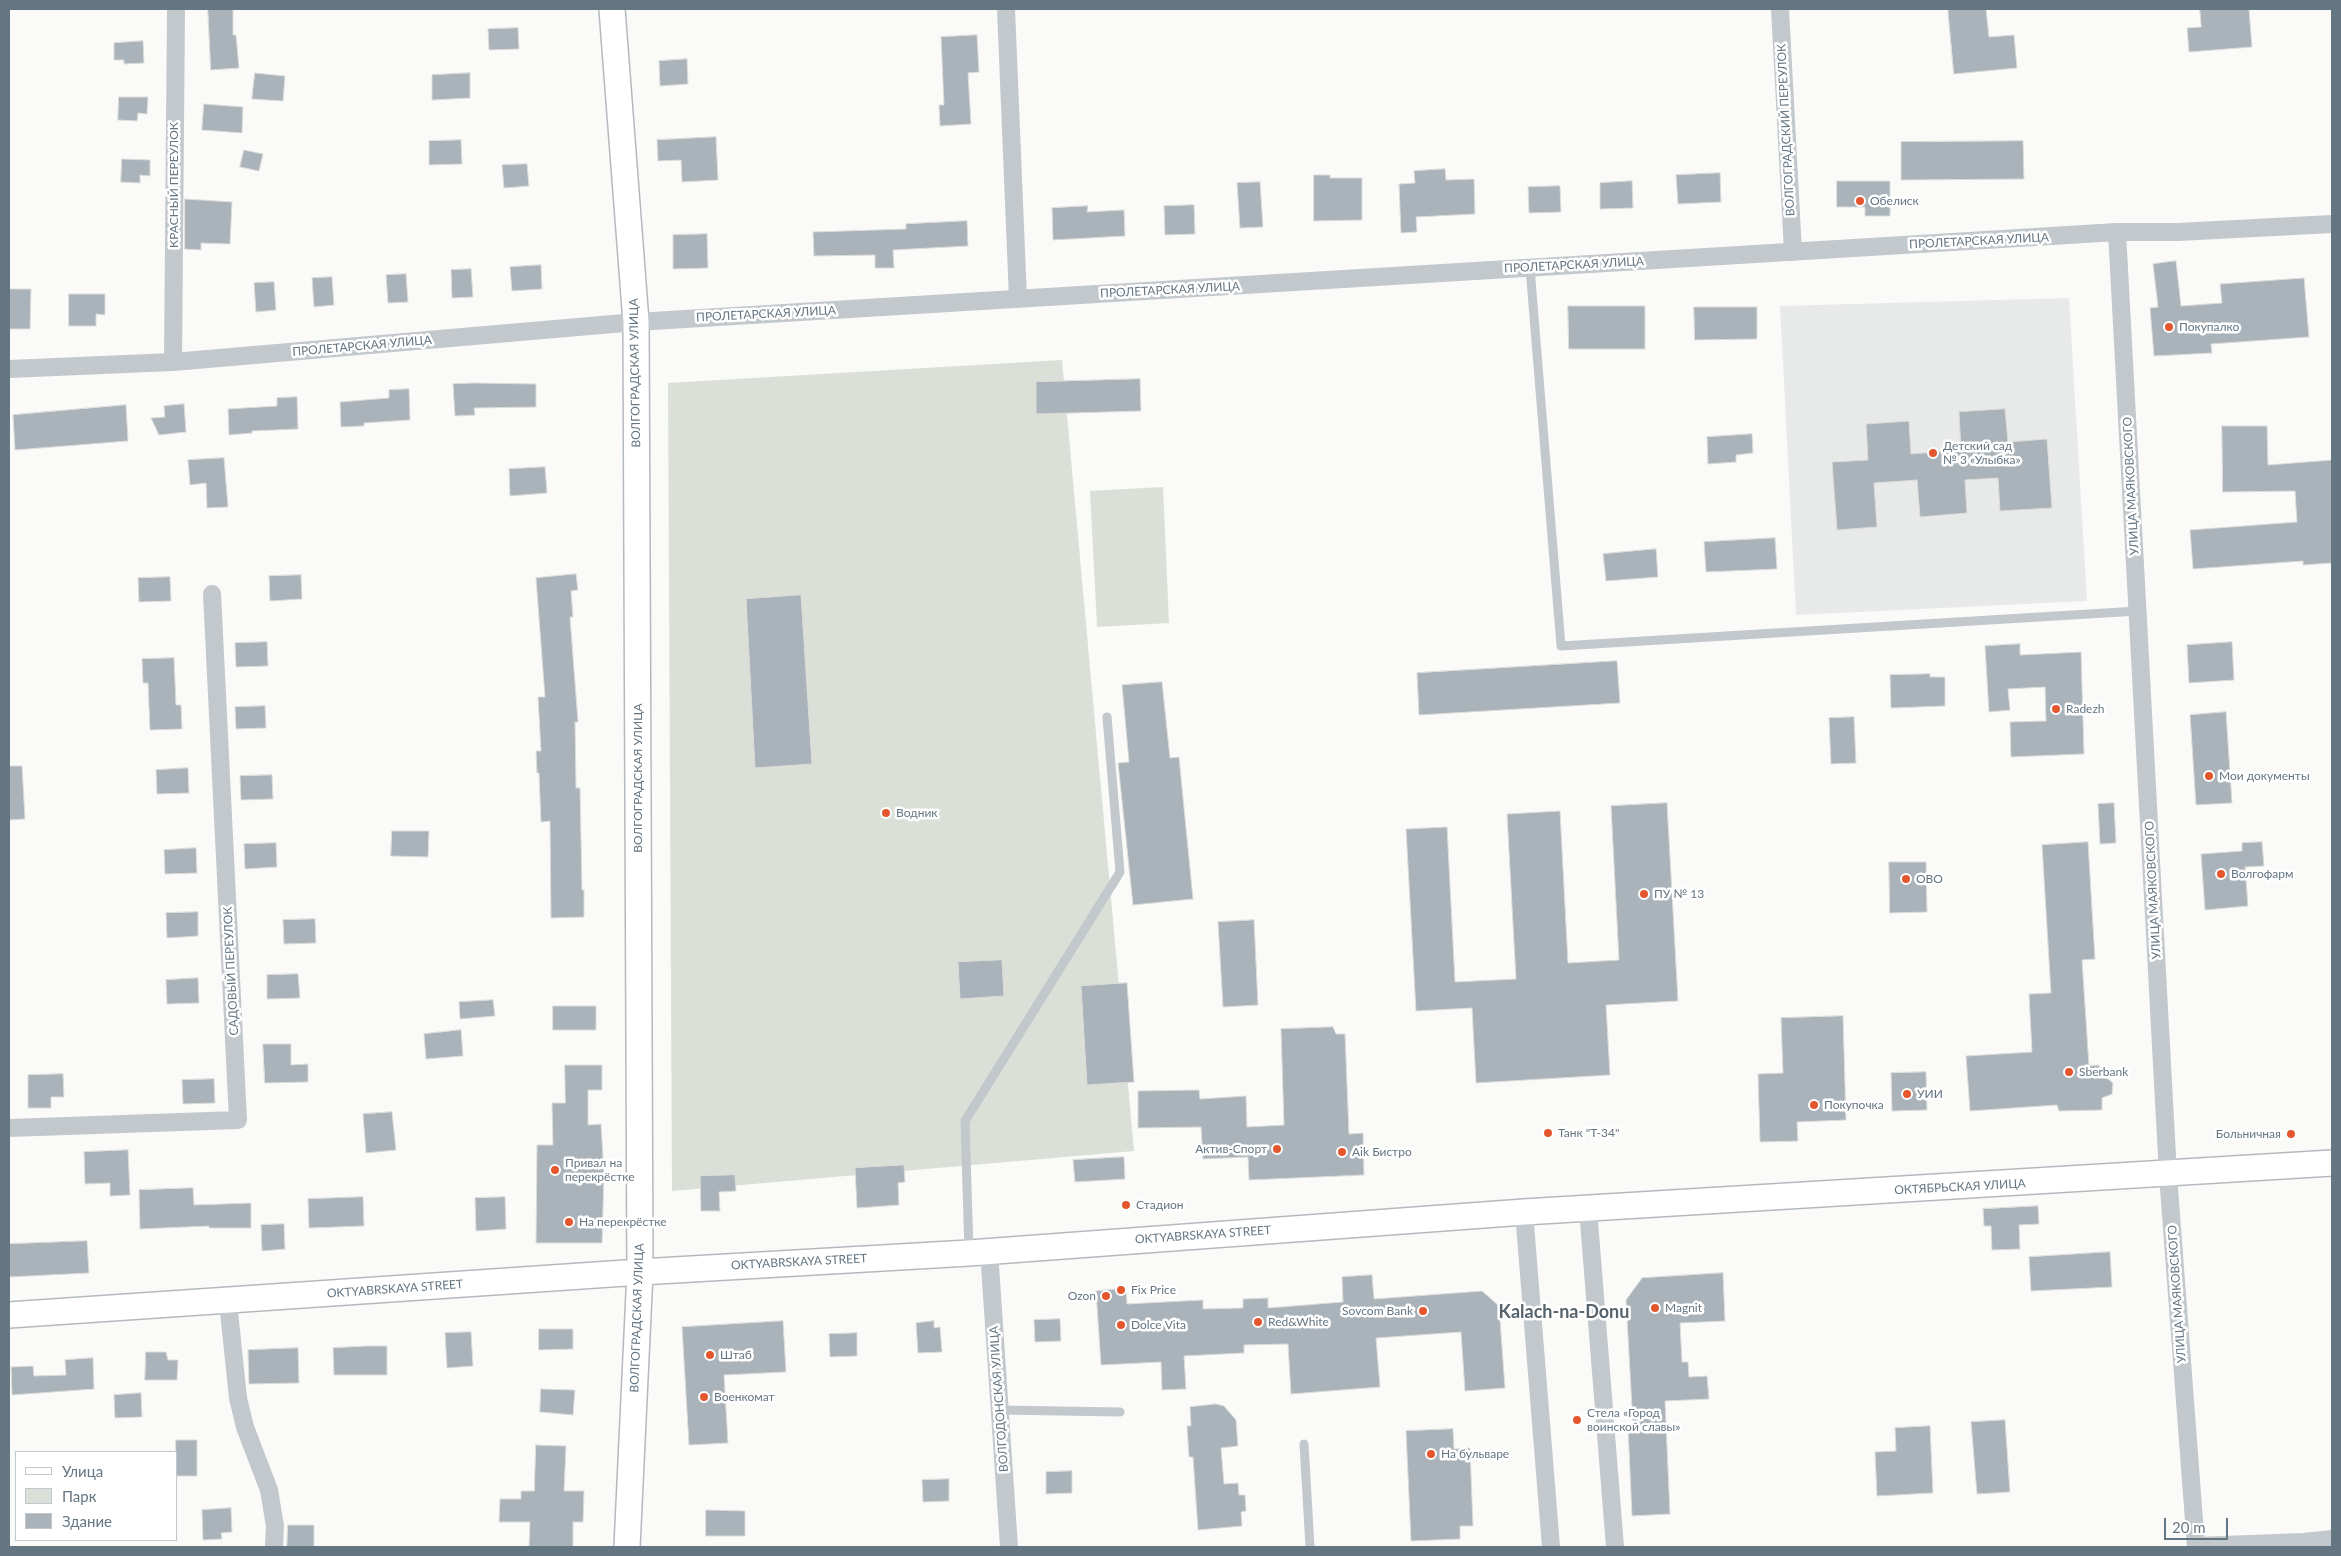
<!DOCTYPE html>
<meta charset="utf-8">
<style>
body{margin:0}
#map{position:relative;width:2341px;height:1556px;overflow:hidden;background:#fafaf8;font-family:Lato,sans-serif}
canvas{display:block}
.frame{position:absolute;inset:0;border:10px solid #657683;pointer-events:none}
.legend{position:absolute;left:15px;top:1451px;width:162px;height:90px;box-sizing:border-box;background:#fff;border:1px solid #c1c8cd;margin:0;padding:6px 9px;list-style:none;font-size:15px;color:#657683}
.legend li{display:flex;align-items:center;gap:10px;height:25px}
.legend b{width:25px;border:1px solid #c1c8cd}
.scale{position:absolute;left:2164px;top:1518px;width:64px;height:22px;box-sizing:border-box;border:2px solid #657683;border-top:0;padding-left:6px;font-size:15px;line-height:18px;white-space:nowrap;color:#657683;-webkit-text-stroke:4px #fff;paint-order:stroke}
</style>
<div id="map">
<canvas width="2341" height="1556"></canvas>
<div class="frame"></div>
<ul class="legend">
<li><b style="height:6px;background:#fff"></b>Улица</li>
<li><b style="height:14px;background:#dadfd7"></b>Парк</li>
<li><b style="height:14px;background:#aab3b9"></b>Здание</li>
</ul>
<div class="scale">20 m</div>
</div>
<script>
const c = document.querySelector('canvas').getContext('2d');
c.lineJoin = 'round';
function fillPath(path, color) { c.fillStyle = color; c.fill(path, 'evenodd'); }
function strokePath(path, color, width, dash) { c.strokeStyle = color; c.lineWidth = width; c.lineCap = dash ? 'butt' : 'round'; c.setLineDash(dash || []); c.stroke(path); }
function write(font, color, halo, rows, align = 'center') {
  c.font = font + ' Lato,sans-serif'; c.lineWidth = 5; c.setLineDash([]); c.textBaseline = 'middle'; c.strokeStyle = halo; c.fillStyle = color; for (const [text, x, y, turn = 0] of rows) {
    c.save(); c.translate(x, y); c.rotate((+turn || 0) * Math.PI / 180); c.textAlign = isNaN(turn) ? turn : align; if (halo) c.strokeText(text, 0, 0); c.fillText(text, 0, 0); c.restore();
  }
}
const built = new Path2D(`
 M 2069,298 L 2087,601 L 1796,615 L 1780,306 Z`);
const green = new Path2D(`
 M 1062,360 L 1134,1151 L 672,1191 L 668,383 Z
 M 1163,487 L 1169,623 L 1097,627 L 1090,491 Z`);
const building = new Path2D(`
 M 208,9 L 233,9 L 233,35 L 236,35 L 239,68 L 211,70 Z
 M 1948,9 L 1986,9 L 1989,37 L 2014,35 L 2017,68 L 1954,74 Z
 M 2200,9 L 2249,9 L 2252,47 L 2189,52 L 2187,28 L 2201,27 Z
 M 518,28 L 519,49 L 489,50 L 488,29 Z
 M 977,35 L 979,72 L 968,73 L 971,124 L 940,126 L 939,105 L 944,105 L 941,37 Z
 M 143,41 L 144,63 L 124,64 L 124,60 L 114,60 L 114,43 Z
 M 687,59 L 688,84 L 660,86 L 659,61 Z
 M 255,73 L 285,76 L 283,101 L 252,99 Z
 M 470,73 L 470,98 L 432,100 L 432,75 Z
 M 119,97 L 148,97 L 147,114 L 138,113 L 137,121 L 118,120 Z
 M 204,104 L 243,107 L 242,133 L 202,130 Z
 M 716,137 L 718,180 L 682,182 L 681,160 L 658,161 L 657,140 Z
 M 461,140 L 462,164 L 429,165 L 429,141 Z
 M 2023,141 L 2024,179 L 1901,180 L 1901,142 Z
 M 244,150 L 263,154 L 259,171 L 240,167 Z
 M 122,159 L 150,160 L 150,176 L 140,175 L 140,183 L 121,182 Z
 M 527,164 L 529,186 L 504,188 L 502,165 Z
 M 1445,169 L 1446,180 L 1474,179 L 1475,214 L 1416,217 L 1417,232 L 1401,233 L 1399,184 L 1415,183 L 1414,171 Z
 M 1720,173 L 1721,202 L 1678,204 L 1676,175 Z
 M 1314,175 L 1330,175 L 1330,178 L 1362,178 L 1362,220 L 1314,221 Z
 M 1632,181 L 1633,208 L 1600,209 L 1600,183 Z
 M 1837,181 L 1890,181 L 1890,216 L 1865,216 L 1865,207 L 1837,207 Z
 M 1260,182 L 1263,227 L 1240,228 L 1237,183 Z
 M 1560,186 L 1561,212 L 1529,213 L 1528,187 Z
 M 185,199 L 232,202 L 230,244 L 201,243 L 201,250 L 185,249 Z
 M 1194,205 L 1195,234 L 1165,235 L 1164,206 Z
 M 1088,206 L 1087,212 L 1124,210 L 1125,236 L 1053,240 L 1052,208 Z
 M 967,221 L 968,246 L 893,250 L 894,268 L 875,268 L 875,255 L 814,256 L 813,232 L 906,229 L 906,224 Z
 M 707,234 L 708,268 L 673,269 L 673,235 Z
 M 2176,261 L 2181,306 L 2222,303 L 2220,284 L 2304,278 L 2309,337 L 2211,344 L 2212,353 L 2154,356 L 2150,308 L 2158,307 L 2153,264 Z
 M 541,265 L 542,289 L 512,291 L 510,267 Z
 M 471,269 L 473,297 L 452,298 L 451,270 Z
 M 406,274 L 408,302 L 388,303 L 386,275 Z
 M 332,277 L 334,305 L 314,307 L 312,278 Z
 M 274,282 L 276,310 L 256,312 L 254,283 Z
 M 9,289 L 31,289 L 30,329 L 9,329 Z
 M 69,294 L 105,294 L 105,315 L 96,314 L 96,326 L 69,326 Z
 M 1568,306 L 1645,306 L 1645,349 L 1569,349 Z
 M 1694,307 L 1757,307 L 1757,339 L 1695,340 Z
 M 1140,379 L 1141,411 L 1036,414 L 1036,382 Z
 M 474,383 L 536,384 L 536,407 L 474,408 L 475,415 L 455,416 L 453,384 Z
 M 409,389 L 410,420 L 364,423 L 364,426 L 341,427 L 340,402 L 389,398 L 389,390 Z
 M 297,397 L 298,429 L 252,431 L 252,433 L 229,435 L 228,409 L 277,406 L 277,398 Z
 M 184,404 L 186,432 L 159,435 L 151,418 L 165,417 L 164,406 Z
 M 126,405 L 128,441 L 15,450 L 13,415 Z
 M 2005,409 L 2008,442 L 2047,439 L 2052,508 L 2000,511 L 1998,478 L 1965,480 L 1967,513 L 1920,517 L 1917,480 L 1874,483 L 1877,527 L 1837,530 L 1832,462 L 1868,460 L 1866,424 L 1909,421 L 1911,454 L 1961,450 L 1959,412 Z
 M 2222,426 L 2267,426 L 2268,465 L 2332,460 L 2332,563 L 2303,565 L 2303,561 L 2193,569 L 2190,530 L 2297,522 L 2295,491 L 2223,492 Z
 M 1752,434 L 1753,453 L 1736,455 L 1736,462 L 1708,464 L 1707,437 Z
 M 224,458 L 228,507 L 207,508 L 206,483 L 190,485 L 188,460 Z
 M 545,467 L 547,493 L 510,496 L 509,469 Z
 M 1775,538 L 1777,569 L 1706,572 L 1704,542 Z
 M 1656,549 L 1658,577 L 1606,581 L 1603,554 Z
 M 576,574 L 578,590 L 571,591 L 573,617 L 570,617 L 578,722 L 575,722 L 576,788 L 580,788 L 582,890 L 584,890 L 584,917 L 551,918 L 550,821 L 541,822 L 539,773 L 537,773 L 536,751 L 541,751 L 538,697 L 545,697 L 536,578 Z
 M 301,575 L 302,599 L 270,601 L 269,576 Z
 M 170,577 L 171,601 L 139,602 L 138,578 Z
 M 801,595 L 812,764 L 755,768 L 746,599 Z
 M 267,642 L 268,666 L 236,667 L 235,643 Z
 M 2232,642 L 2234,680 L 2189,683 L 2187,645 Z
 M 2020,644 L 2020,655 L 2081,652 L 2084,754 L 2011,757 L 2010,722 L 2046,721 L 2045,687 L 2008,689 L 2010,710 L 1989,712 L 1985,646 Z
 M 174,658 L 176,705 L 181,705 L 182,729 L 150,730 L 148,683 L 143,683 L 142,659 Z
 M 1617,661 L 1620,703 L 1419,715 L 1417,673 Z
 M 1930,674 L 1930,677 L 1945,677 L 1945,706 L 1891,708 L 1890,675 Z
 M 1162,682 L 1170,758 L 1179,757 L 1193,899 L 1133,905 L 1118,763 L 1129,762 L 1122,685 Z
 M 265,706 L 266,728 L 236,729 L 235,707 Z
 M 2226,712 L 2232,803 L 2196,805 L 2190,715 Z
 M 1854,717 L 1856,763 L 1831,764 L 1829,718 Z
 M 9,766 L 22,766 L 25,819 L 9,820 Z
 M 188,768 L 189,793 L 157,794 L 156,770 Z
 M 272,775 L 273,799 L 241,800 L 240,776 Z
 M 1667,803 L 1678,1001 L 1606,1005 L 1610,1075 L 1476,1083 L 1472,1008 L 1416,1011 L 1406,829 L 1447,827 L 1455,982 L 1516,979 L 1507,814 L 1560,811 L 1568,963 L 1619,960 L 1611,806 Z
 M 2114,803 L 2116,843 L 2100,844 L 2098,804 Z
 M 392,831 L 429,831 L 428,857 L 391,856 Z
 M 2088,842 L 2095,959 L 2082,960 L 2089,1066 L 2099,1065 L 2100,1076 L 2108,1079 L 2113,1083 L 2112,1094 L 2102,1098 L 2102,1110 L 2059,1111 L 2057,1105 L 1970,1111 L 1966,1056 L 2032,1052 L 2029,994 L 2051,993 L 2042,845 Z
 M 2262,842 L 2264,866 L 2245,867 L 2248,906 L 2205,910 L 2201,854 L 2242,851 L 2242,843 Z
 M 276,843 L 277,867 L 245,869 L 244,844 Z
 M 196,848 L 197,873 L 165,874 L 164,850 Z
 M 1889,862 L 1926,862 L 1927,912 L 1890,913 Z
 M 198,912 L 198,936 L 167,938 L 166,913 Z
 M 315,919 L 316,943 L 284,944 L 283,920 Z
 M 1254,920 L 1258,1005 L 1223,1007 L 1218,922 Z
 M 1002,960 L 1004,996 L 960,999 L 958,962 Z
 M 298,974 L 300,998 L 267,999 L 267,975 Z
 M 198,978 L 199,1003 L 167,1004 L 166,980 Z
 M 1127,983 L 1134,1082 L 1087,1085 L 1081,986 Z
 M 493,1000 L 495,1016 L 460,1019 L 459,1002 Z
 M 553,1006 L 596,1006 L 596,1030 L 553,1030 Z
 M 1843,1016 L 1846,1120 L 1797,1122 L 1798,1141 L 1760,1142 L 1758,1074 L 1783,1073 L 1781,1018 Z
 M 1333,1027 L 1336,1034 L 1345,1034 L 1349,1134 L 1363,1133 L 1364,1175 L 1249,1180 L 1248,1157 L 1203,1159 L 1201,1127 L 1138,1128 L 1138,1091 L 1199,1090 L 1200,1099 L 1246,1096 L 1247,1127 L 1284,1125 L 1281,1029 Z
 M 461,1030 L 463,1056 L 426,1059 L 424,1034 Z
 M 263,1044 L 291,1044 L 291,1065 L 308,1064 L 308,1082 L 265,1083 Z
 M 565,1065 L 602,1065 L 602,1090 L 588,1090 L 588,1125 L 601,1124 L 604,1174 L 602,1243 L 536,1243 L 537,1145 L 553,1145 L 552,1103 L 565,1103 Z
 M 1926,1072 L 1927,1110 L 1892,1111 L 1891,1073 Z
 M 63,1074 L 64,1097 L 51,1097 L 51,1108 L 28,1108 L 28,1075 Z
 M 214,1079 L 215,1103 L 183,1104 L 182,1080 Z
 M 392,1112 L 396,1150 L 366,1153 L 363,1114 Z
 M 128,1150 L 130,1195 L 110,1196 L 110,1183 L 85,1184 L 84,1152 Z
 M 1124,1157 L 1125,1179 L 1075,1182 L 1073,1160 Z
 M 904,1165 L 905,1182 L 898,1183 L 899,1205 L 857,1208 L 855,1168 Z
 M 735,1175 L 736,1191 L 719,1192 L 720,1211 L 701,1211 L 700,1176 Z
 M 193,1188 L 194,1205 L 251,1203 L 251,1228 L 209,1228 L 209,1226 L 140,1229 L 139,1190 Z
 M 363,1197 L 364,1226 L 309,1228 L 308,1199 Z
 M 505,1197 L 506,1229 L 476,1231 L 475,1198 Z
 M 2038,1206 L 2039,1224 L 2019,1225 L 2020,1249 L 1992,1250 L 1991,1226 L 1984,1226 L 1983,1209 Z
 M 284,1224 L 285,1249 L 262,1251 L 261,1225 Z
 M 87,1241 L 89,1273 L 9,1277 L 9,1244 Z
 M 2110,1252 L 2112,1287 L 2031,1291 L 2029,1257 Z
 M 1723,1273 L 1725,1321 L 1680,1323 L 1682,1362 L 1688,1362 L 1689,1377 L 1707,1376 L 1709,1399 L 1665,1401 L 1670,1514 L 1632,1516 L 1628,1427 L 1633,1426 L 1626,1300 L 1642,1278 Z
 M 1372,1275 L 1374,1299 L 1482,1291 L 1499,1306 L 1505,1388 L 1465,1391 L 1461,1332 L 1376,1338 L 1380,1387 L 1291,1394 L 1288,1344 L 1244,1345 L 1244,1353 L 1184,1356 L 1186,1389 L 1162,1390 L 1161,1362 L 1101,1365 L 1096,1291 L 1126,1288 L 1127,1304 L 1203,1300 L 1203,1309 L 1243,1308 L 1243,1299 L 1268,1298 L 1268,1308 L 1343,1302 L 1342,1277 Z
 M 1060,1319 L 1061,1341 L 1035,1342 L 1034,1320 Z
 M 783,1321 L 786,1372 L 724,1375 L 728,1443 L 689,1445 L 682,1327 Z
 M 934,1321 L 934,1328 L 940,1327 L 942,1352 L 918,1353 L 916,1323 Z
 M 539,1329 L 573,1329 L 573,1349 L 539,1350 Z
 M 471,1332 L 473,1366 L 447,1368 L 445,1333 Z
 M 857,1333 L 857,1356 L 830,1357 L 829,1334 Z
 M 366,1346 L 387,1346 L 387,1375 L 334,1375 L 333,1348 Z
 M 298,1348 L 299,1383 L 249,1384 L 248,1350 Z
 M 146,1352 L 166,1352 L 168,1360 L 178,1360 L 177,1380 L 145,1380 Z
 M 93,1358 L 94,1389 L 12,1395 L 11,1367 L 33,1366 L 34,1376 L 66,1375 L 65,1360 Z
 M 541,1389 L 575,1390 L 573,1415 L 540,1412 Z
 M 141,1393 L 142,1417 L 115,1418 L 114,1395 Z
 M 1216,1404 L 1224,1406 L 1236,1420 L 1238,1446 L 1221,1448 L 1224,1484 L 1238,1483 L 1239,1495 L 1245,1495 L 1246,1511 L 1241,1512 L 1242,1526 L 1198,1530 L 1193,1457 L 1189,1457 L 1187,1426 L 1191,1426 L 1190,1407 Z
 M 2005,1420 L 2010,1492 L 1977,1494 L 1971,1422 Z
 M 1930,1426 L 1933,1493 L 1877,1496 L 1875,1452 L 1896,1451 L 1895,1428 Z
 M 1453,1429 L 1454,1449 L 1470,1448 L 1473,1526 L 1460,1526 L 1460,1539 L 1411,1541 L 1406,1431 Z
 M 176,1440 L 197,1440 L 197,1476 L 176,1476 Z
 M 536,1445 L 566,1446 L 564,1491 L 584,1491 L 583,1522 L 573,1522 L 573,1547 L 529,1547 L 530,1522 L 499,1522 L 500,1499 L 521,1499 L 521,1491 L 534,1491 Z
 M 1072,1471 L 1072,1493 L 1046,1494 L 1046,1472 Z
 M 949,1479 L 949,1501 L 923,1502 L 922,1480 Z
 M 231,1508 L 232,1532 L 221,1533 L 222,1539 L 203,1540 L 202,1510 Z
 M 706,1510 L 745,1511 L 745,1536 L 706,1536 Z
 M 288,1525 L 314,1525 L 314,1547 L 287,1547 Z`);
const lane = new Path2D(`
 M 1530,268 L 1561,646 L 2138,611
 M 969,1252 L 965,1121 L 1120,872 L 1107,717
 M 1000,1410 L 1120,1412
 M 1304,1444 L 1310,1547`);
const street = new Path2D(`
 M 1006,9 L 1018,299
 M 1780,9 L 1793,252
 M 2117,232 L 2168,1175 L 2196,1547
 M 173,362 L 176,9
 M 9,369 L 173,362 L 636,322 L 2117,232 L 2178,232 L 2332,224
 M 9,1128 L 238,1120 L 212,594
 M 1588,1209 L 1615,1547
 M 1524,1212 L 1551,1547
 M 989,1251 L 1009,1547
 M 228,1302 L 238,1398 L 245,1427 L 269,1490 L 275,1526 L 274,1547
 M 2196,1546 L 2304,1542 L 2332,1539`);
const secondary = new Path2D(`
 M 612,9 L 636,322 L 640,1272 L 627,1547
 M 9,1315 L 640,1272 L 969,1253 L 1524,1212 L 2332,1163`);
const markers = [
 [1860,201,5,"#e4572e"],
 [2169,327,5,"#e4572e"],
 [1933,453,5,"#e4572e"],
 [2056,709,5,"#e4572e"],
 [2209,776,5,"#e4572e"],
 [886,813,5,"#e4572e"],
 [2221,874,5,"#e4572e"],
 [1906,879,5,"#e4572e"],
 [1644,894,5,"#e4572e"],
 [2069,1072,5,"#e4572e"],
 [1907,1094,5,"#e4572e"],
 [1814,1105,5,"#e4572e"],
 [1548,1133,5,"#e4572e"],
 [2291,1134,5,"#e4572e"],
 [1277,1149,5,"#e4572e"],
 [1342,1152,5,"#e4572e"],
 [555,1170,5,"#e4572e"],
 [1126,1205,5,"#e4572e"],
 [569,1222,5,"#e4572e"],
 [1121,1290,5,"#e4572e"],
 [1106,1296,5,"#e4572e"],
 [1655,1308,5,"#e4572e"],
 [1423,1311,5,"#e4572e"],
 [1258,1322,5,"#e4572e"],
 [1121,1325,5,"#e4572e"],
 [710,1355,5,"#e4572e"],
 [704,1397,5,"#e4572e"],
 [1577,1420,5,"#e4572e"],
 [1431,1454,5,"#e4572e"]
];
const streetNames = [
 ["ВОЛГОГРАДСКИЙ ПЕРЕУЛОК",1786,130,-93],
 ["КРАСНЫЙ ПЕРЕУЛОК",174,185,-90],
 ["ПРОЛЕТАРСКАЯ УЛИЦА",1979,241,-3],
 ["ПРОЛЕТАРСКАЯ УЛИЦА",1574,265,-3],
 ["ПРОЛЕТАРСКАЯ УЛИЦА",1170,290,-3],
 ["ПРОЛЕТАРСКАЯ УЛИЦА",766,314,-3],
 ["ПРОЛЕТАРСКАЯ УЛИЦА",362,346,-5],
 ["ВОЛГОГРАДСКАЯ УЛИЦА",635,373,-91],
 ["УЛИЦА МАЯКОВСКОГО",2131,486,-93],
 ["ВОЛГОГРАДСКАЯ УЛИЦА",638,778,-90],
 ["УЛИЦА МАЯКОВСКОГО",2153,890,-93],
 ["САДОВЫЙ ПЕРЕУЛОК",231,971,-93],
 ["ОКТЯБРЬСКАЯ УЛИЦА",1960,1187,-3],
 ["OKTYABRSKAYA STREET",1203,1235,-4],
 ["OKTYABRSKAYA STREET",799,1262,-3],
 ["OKTYABRSKAYA STREET",395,1289,-4],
 ["УЛИЦА МАЯКОВСКОГО",2177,1294,-94],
 ["ВОЛГОГРАДСКАЯ УЛИЦА",637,1318,-88],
 ["ВОЛГОДОНСКАЯ УЛИЦА",999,1399,-94]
];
const poiNames = [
 ["Обелиск",1870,201],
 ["Покупалко",2179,327],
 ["Детский сад",1943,446],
 ["№ 3 «Улыбка»",1943,460],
 ["Radezh",2066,709],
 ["Мои документы",2219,776],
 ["Водник",896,813],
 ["Волгофарм",2231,874],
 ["ОВО",1916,879],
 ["ПУ № 13",1654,894],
 ["Sberbank",2079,1072],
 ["УИИ",1917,1094],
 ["Покупочка",1824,1105],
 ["Танк \"Т-34\"",1558,1133],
 ["Больничная",2281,1134,"right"],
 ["Актив-Спорт",1267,1149,"right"],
 ["Aik Бистро",1352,1152],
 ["Привал на",565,1163],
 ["перекрёстке",565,1177],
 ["Стадион",1136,1205],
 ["На перекрёстке",579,1222],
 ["Fix Price",1131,1290],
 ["Ozon",1096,1296,"right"],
 ["Magnit",1665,1308],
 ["Sovcom Bank",1413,1311,"right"],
 ["Red&White",1268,1322],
 ["Dolce Vita",1131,1325],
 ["Штаб",720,1355],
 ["Военкомат",714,1397],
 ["Стела «Город",1587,1413],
 ["воинской славы»",1587,1427],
 ["На бульваре",1441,1454]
];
const districtNames = [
 ["Kalach-na-Donu",1564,1312]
];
fillPath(built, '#e8e9e9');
fillPath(green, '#dadfd7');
fillPath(building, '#aab3b9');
strokePath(building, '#dcdcda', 1);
strokePath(secondary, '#b3babf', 28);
strokePath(lane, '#c3c8cc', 9);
strokePath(street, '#c3c8cc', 18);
strokePath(secondary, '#fff', 25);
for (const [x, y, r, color] of markers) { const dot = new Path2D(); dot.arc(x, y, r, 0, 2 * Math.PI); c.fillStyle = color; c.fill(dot); strokePath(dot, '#fff', 2); }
write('12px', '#657683', '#fff', streetNames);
write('12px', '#657683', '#fff', poiNames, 'left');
write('bold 18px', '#57646e', '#fff', districtNames);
</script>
